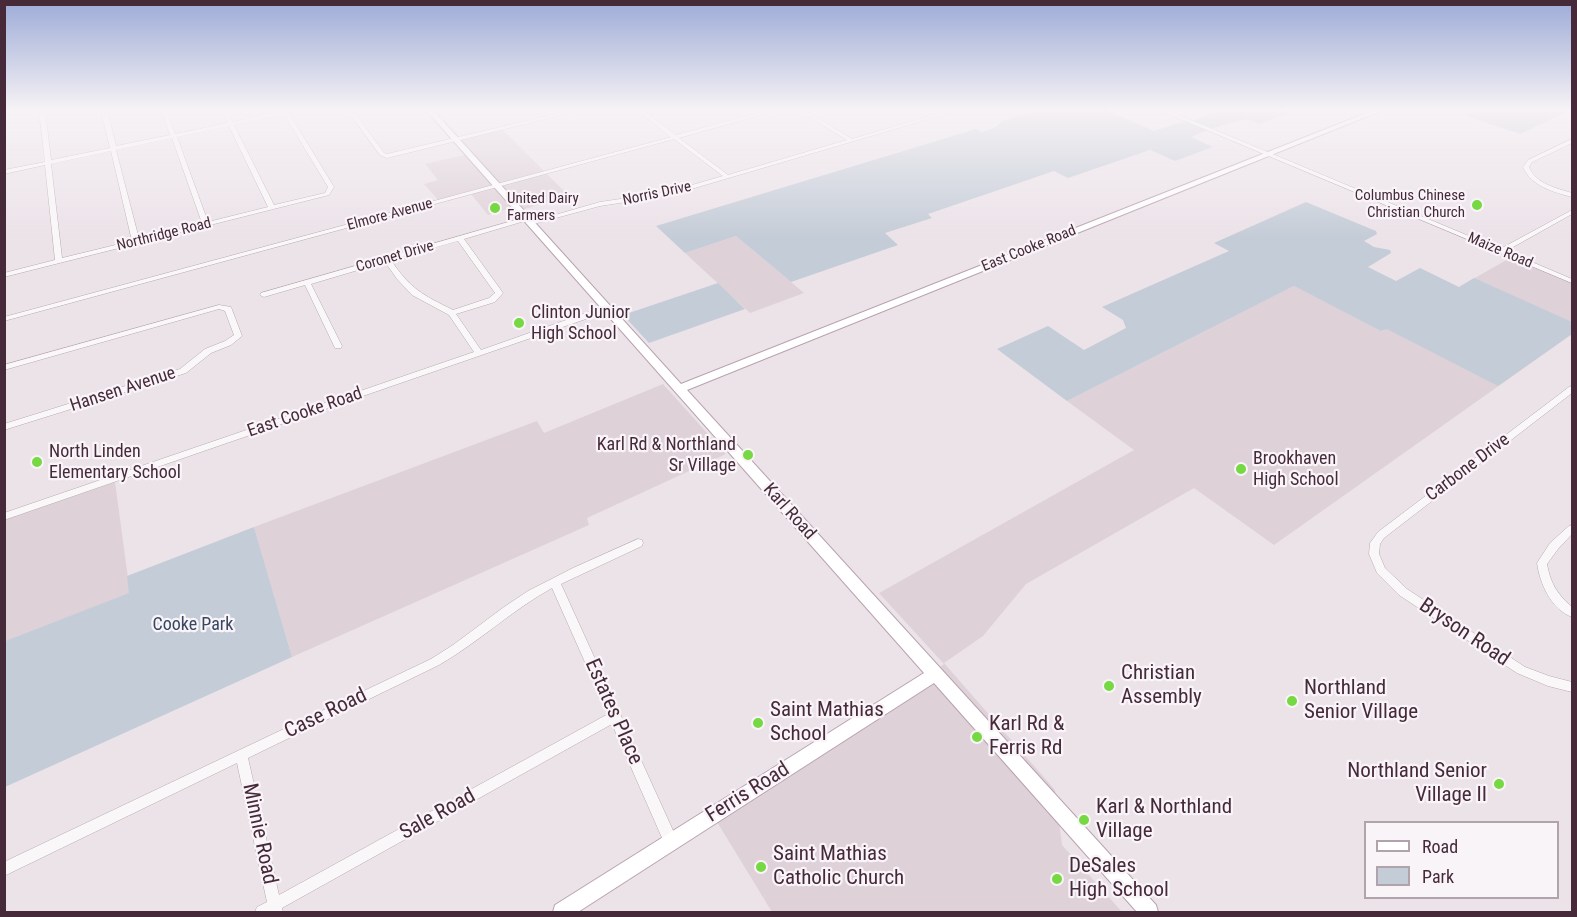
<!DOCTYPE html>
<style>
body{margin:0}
#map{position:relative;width:1577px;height:917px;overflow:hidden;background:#ece3e9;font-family:"Roboto Condensed",sans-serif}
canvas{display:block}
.frame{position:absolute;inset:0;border:6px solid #462a3a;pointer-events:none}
.legend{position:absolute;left:1364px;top:821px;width:195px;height:78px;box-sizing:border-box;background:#f9f4f7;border:2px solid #b1a3ab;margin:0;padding:8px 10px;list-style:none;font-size:18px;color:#462a3a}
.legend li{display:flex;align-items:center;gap:12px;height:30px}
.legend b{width:30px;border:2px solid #b1a3ab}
</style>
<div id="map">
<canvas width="1577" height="917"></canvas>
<div class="frame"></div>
<ul class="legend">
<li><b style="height:8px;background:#fff"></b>Road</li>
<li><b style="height:16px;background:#c4ccd7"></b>Park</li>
</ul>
</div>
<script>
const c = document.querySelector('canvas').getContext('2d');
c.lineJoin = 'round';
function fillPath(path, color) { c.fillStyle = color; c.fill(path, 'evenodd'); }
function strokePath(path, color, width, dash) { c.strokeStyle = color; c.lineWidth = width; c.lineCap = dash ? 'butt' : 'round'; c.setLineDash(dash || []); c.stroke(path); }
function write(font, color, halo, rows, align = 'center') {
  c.font = font + ' "Roboto Condensed",sans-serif'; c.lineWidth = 4.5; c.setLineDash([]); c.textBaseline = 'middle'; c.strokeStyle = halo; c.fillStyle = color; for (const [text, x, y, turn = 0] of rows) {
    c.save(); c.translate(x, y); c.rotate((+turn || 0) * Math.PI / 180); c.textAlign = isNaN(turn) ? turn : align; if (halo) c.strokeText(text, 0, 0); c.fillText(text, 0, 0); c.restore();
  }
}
const built = new Path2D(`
 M 502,129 L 569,196 L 518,211 L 515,207 L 488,215 L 471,194 L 440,202 L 424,184 L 438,180 L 425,164 L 468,154 L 456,140 Z
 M 736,236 L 804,293 L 750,313 L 685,253 Z
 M 1510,258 L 1572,284 L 1572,334 L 1274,545 L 1194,488 L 1026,584 L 983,636 L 944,663 L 1055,790 L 1062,845 L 1122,912 L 772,912 L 714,817 L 921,682 L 944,664 L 879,593 L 1134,450 L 1067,401 L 1294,286 L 1382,331 Z
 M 663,384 L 726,454 L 587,518 L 589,525 L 292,657 L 254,527 L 537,421 L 544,433 Z
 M 115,482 L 130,593 L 5,641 L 4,520 Z`);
const green = new Path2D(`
 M 1036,110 L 1106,110 L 1154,131 L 1185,121 L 1207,130 L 1191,137 L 1213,147 L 1175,161 L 1150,150 L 1068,178 L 1054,171 L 928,214 L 932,218 L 885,233 L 898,245 L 791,282 L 736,236 L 685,253 L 656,226 L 976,129 L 982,132 L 996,127 L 1002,121 Z
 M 1223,110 L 1281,110 L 1289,113 L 1259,124 L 1246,119 L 1210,129 L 1192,121 Z
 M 1479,110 L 1567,110 L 1569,111 L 1520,134 L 1466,116 L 1469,112 Z
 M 1306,202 L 1376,231 L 1377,234 L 1364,241 L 1374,247 L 1390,250 L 1391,253 L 1368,267 L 1396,281 L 1420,268 L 1459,287 L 1474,278 L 1572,322 L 1572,334 L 1498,386 L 1387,329 L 1381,331 L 1294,286 L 1067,401 L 997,349 L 1048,326 L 1084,350 L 1126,328 L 1123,320 L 1102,307 L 1229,251 L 1214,243 Z
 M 718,283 L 745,309 L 649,343 L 623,315 Z
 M 254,527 L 292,657 L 5,787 L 5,641 L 129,593 L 127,576 Z`);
const minor = new Path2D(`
 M 39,110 L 45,110 L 51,160 L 110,148 L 101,110 L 107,110 L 116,146 L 170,135 L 161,110 L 167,110 L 175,134 L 228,123 L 221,110 L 227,110 L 232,122 L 287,110 L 334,187 L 329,195 L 4,277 L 4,273 L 55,260 L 45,165 L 4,174 L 4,170 L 45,162 ZM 284,114 L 328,187 L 325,193 L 274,205 L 234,125 ZM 229,126 L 268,207 L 208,222 L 177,137 ZM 172,138 L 202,223 L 139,239 L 116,150 ZM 111,151 L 132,241 L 62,258 L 51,164 Z
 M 347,110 L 353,110 L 384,153 L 387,154 L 572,110 L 582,110 L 387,158 L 380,155 Z
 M 637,110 L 643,110 L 676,135 L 769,110 L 778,110 L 679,138 L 728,175 L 847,140 L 798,110 L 805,110 L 852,139 L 950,110 L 959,110 L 671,195 L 600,206 L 530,225 L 527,223 L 600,202 L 668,192 L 723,176 L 674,139 L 4,321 L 4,317 L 671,137 Z
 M 1159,110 L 1167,110 L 1500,249 L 1572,210 L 1572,214 L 1506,251 L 1572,279 L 1572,283 Z
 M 1572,139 L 1572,143 L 1532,162 L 1529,167 C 1536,184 1556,188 1572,193 L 1572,197 C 1553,192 1531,186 1523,167 L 1528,160 Z
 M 526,217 L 528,218 L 528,220 L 464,239 L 503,293 L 495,302 L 456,314 L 481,350 L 603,307 L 609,307 L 609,311 L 4,520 L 4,513 L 474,352 L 449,315 L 412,295 L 397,279 L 385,262 L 311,284 L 342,346 L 341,348 L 335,348 L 334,346 L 305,285 L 264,297 L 260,295 L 261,293 ZM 458,241 L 495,293 L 489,298 L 453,310 C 423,295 410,289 391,260 Z
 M 219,305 L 231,307 L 242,336 L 231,345 L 211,353 L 186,373 L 4,430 L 4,424 L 180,369 L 205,349 L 225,341 L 234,335 L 225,311 L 219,309 L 4,370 L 4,365 Z
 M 1572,386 L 1572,393 L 1384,538 L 1380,544 L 1379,554 L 1385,568 L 1407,589 L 1525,667 L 1549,676 L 1572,682 L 1572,692 L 1548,686 L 1517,673 L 1399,595 L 1377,573 L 1369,554 L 1370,543 L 1378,532 L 1569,387 Z
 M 1572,525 L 1572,534 L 1558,549 L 1547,564 C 1550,583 1558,595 1572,607 L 1572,617 C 1551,609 1540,584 1537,563 L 1550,543 L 1569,526 Z
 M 638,539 L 642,540 L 643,543 L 642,546 L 561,584 L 676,837 L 678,842 L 676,847 L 671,849 L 666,847 L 612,724 L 282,908 L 283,912 L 255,912 L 257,907 L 267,902 L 237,763 L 4,876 L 4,862 L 431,659 L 453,645 L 504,607 L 528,591 L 573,568 ZM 552,588 L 608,714 L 279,895 L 248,758 L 439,665 C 479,642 512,610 552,588 Z`);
const major = new Path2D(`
 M 426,110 L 433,110 L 681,384 L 1374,110 L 1383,110 L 687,390 L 1156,905 L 1158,912 L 1137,912 L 934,683 L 578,912 L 553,912 L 555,905 L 924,673 Z`);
const markers = [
 [1477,205,6,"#76d842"],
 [495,208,6,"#76d842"],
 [519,323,6,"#76d842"],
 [748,455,6,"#76d842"],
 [37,462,6,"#76d842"],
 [1241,469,6,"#76d842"],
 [1109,686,6,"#76d842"],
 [1292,701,6,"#76d842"],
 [758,723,6,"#76d842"],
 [977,737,6,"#76d842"],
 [1499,784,6,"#76d842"],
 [1084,820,6,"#76d842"],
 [761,867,6,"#76d842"],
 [1057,879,6,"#76d842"]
];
const farStreetnames = [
 ["Norris Drive",657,194,-12],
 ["Elmore Avenue",390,215,-15],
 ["Northridge Road",164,235,-14],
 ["East Cooke Road",1029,249,-22],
 ["Maize Road",1500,251,23],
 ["Coronet Drive",395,257,-16]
];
const farPoinames = [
 ["Columbus Chinese",1465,196],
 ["Christian Church",1465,213],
 ["United Dairy",507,199,"left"],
 ["Farmers",507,216,"left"]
];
const poiNames = [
 ["Clinton Junior",531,313],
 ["High School",531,334],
 ["Karl Rd & Northland",736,445,"right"],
 ["Sr Village",736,466,"right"],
 ["North Linden",49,452],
 ["Elementary School",49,473],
 ["Brookhaven",1253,459],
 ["High School",1253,480]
];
const streetNames = [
 ["Hansen Avenue",123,390,-18],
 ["East Cooke Road",305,413,-19],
 ["Carbone Drive",1468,468,-37],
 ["Karl Road",789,512,48]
];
const parkNames = [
 ["Cooke Park",193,625]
];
const nearStreetnames = [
 ["Bryson Road",1464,633,34],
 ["Estates Place",613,712,66],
 ["Case Road",326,714,-26],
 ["Ferris Road",748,793,-32],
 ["Sale Road",438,815,-29],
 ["Minnie Road",259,834,78]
];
const nearPoinames = [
 ["Christian",1121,674],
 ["Assembly",1121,698],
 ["Northland",1304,689],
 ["Senior Village",1304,713],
 ["Saint Mathias",770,711],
 ["School",770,735],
 ["Karl Rd &",989,725],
 ["Ferris Rd",989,749],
 ["Northland Senior",1487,772,"right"],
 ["Village II",1487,796,"right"],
 ["Karl & Northland",1096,808],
 ["Village",1096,832],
 ["Saint Mathias",773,855],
 ["Catholic Church",773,879],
 ["DeSales",1069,867],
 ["High School",1069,891]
];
fillPath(built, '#ded1d8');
fillPath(green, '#c4ccd7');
strokePath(minor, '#b7a8b1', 1);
strokePath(major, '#b9a2b0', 2);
fillPath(minor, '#faf7f9');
fillPath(major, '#fff');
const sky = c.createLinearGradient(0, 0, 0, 238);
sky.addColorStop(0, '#9dabd7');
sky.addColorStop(0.46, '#f6f2f5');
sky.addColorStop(1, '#f6f2f500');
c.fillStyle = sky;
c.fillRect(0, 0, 1577, 238);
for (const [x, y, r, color] of markers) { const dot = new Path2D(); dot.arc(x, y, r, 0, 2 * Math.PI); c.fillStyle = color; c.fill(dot); strokePath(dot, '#f9f4f7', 2); }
write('15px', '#462a3a', '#f9f4f7', farStreetnames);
write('15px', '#462a3a', '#f9f4f7', farPoinames, 'right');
write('18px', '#462a3a', '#f9f4f7', poiNames, 'left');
write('18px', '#462a3a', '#f9f4f7', streetNames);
write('18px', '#364763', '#f9f4f7', parkNames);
write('21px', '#462a3a', '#f9f4f7', nearStreetnames);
write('21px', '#462a3a', '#f9f4f7', nearPoinames, 'left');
</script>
